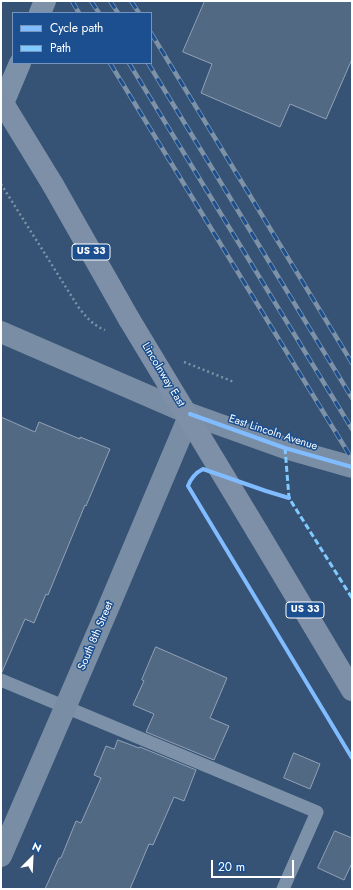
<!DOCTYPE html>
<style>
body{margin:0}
#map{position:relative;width:353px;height:890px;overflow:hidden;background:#365274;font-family:Jost,sans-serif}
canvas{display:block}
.frame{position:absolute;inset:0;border:2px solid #fff;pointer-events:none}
.legend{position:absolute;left:12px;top:12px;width:140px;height:52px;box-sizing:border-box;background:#1b4f8f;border:1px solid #7695bc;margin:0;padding:5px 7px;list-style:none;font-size:12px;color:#fff}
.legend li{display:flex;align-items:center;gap:8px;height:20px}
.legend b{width:20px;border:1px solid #7695bc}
.north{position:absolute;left:12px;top:838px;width:40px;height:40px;-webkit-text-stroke:3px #1b4f8f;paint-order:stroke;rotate:24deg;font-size:11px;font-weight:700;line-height:16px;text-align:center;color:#fff}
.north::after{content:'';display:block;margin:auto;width:14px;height:18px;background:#fff;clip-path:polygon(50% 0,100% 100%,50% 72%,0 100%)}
.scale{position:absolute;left:211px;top:860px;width:83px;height:18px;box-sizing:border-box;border:2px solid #fff;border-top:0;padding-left:5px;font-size:12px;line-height:14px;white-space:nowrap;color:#fff;-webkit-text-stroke:3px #1b4f8f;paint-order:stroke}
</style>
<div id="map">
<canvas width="353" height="890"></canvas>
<div class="frame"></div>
<ul class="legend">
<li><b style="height:5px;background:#80bcff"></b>Cycle path</li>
<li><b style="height:5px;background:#80caff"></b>Path</li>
</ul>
<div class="north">N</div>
<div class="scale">20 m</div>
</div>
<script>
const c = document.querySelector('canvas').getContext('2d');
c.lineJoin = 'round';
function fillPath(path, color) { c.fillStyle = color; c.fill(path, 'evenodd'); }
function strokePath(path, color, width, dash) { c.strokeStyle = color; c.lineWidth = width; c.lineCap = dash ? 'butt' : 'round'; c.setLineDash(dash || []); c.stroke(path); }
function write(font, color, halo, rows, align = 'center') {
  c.font = font + ' Jost,sans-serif'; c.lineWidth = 3; c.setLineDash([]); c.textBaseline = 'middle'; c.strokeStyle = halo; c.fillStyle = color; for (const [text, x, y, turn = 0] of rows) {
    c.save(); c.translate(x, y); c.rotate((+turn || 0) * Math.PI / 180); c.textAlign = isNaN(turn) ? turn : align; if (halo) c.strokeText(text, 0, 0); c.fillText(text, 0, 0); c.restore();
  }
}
const building = new Path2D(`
 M 205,1 L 352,1 L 352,59 L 326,119 L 290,104 L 280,127 L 201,93 L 212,64 L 183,52 Z
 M 1,417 L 35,432 L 39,422 L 80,439 L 80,437 L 110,449 L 86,506 L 85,505 L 48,595 L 46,594 L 34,623 L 25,619 L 2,672 Z
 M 156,647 L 227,678 L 210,718 L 229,726 L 214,760 L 146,732 L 154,714 L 133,705 L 144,681 L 142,680 Z
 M 118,740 L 139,748 L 140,747 L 196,770 L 184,801 L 174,797 L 153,845 L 149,844 L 130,889 L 45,889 L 59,858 L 61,858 L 76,821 L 81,823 L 101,778 L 94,775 L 106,746 L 114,749 Z
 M 294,753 L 320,764 L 310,789 L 284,778 Z
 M 335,831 L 352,838 L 352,863 L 344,880 L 318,868 Z`);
const path = new Path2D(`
 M 1,184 L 79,308 C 87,318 94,326 105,330
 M 184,362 L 234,382`);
const service = new Path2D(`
 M 1,680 L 317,812 L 283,889`);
const minor = new Path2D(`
 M 40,13 L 45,1
 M 1,108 L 20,63`);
const secondary = new Path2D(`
 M 1,332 L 190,414 L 285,448 L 352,467
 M 1,856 L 109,606 L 190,414`);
const trunk = new Path2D(`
 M 53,185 L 129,319
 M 257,531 L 352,690`);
const rail = new Path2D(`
 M 72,1 L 79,13
 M 91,1 L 99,13
 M 110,1 L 118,13
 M 131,1 L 139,13
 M 151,33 L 352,363
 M 110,63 L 352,459
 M 129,63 L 352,429
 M 148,63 L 352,398`);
const trunkBridge = new Path2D(`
 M 1,100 L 53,185
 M 129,319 L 257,531`);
const quiet = new Path2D(`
 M 285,448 L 289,498 L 352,598`);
const cycleway = new Path2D(`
 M 190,414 L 285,448 L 352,467
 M 289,498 L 266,491 L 203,469 C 195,473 191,478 188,486 L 352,758`);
const shields = [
 [91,252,38],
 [305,610,38]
];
const shieldNames = [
 ["US 33",91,252],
 ["US 33",305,610]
];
const streetNames = [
 ["Lincolnway East",163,375,59],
 ["East Lincoln Avenue",273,433,18],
 ["South 8th Street",96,636,-67]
];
fillPath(building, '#526984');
strokePath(building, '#92a2b6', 1);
strokePath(path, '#7d92a8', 2.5, [2, 3]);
strokePath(service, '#7d92a8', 13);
strokePath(minor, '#7d92a8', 22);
strokePath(secondary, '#798da4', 22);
strokePath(trunk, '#7e90a7', 22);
strokePath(rail, '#7e92a7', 4.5);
strokePath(rail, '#1b4f8f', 3, [9]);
strokePath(trunkBridge, '#7e90a7', 22);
strokePath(quiet, '#80caff', 3, [6, 3]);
strokePath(cycleway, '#80bcff', 4);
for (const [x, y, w] of shields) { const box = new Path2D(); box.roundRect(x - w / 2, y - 8, w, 16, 3); c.fillStyle = '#1b4f8f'; c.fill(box); strokePath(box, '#fff', 1); }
write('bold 10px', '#fff', null, shieldNames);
write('11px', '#fff', '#1b4f8f', streetNames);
</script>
